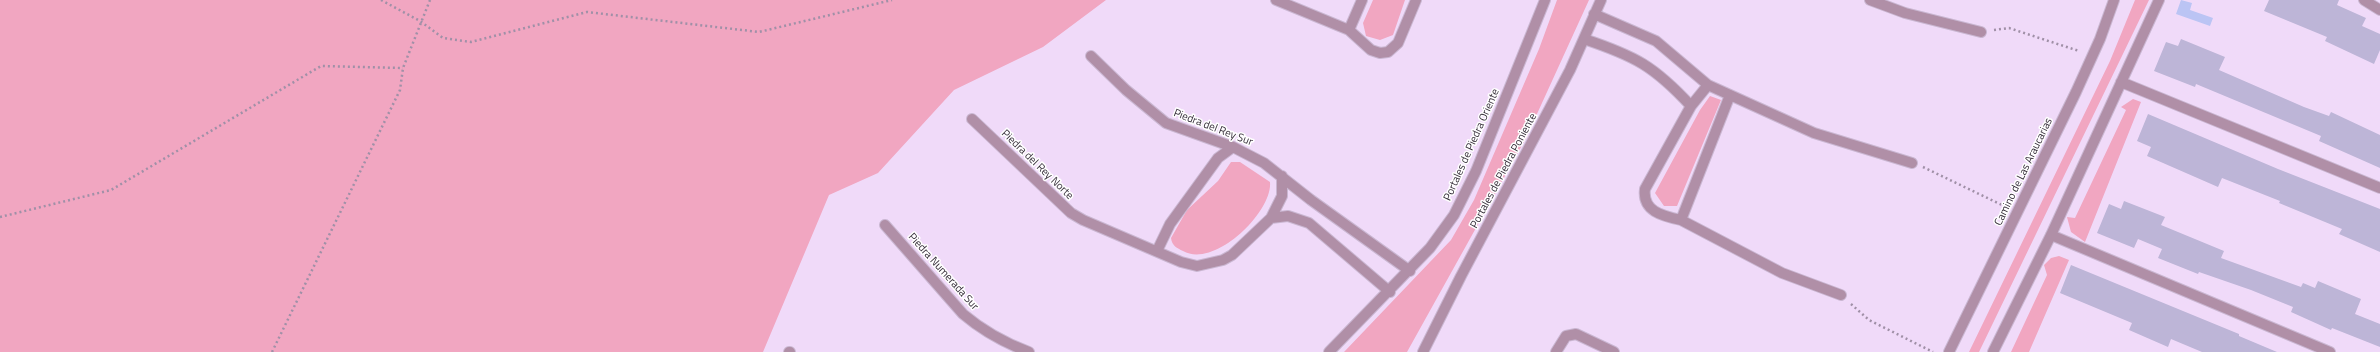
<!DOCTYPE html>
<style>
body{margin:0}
canvas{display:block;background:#f0daf9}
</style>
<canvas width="2380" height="352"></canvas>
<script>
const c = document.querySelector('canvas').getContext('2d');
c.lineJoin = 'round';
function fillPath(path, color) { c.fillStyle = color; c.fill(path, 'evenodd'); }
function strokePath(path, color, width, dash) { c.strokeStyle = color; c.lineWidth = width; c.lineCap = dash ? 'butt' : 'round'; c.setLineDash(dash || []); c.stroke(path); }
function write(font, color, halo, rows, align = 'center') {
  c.font = font + ' "Titillium Web",sans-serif'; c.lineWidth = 3; c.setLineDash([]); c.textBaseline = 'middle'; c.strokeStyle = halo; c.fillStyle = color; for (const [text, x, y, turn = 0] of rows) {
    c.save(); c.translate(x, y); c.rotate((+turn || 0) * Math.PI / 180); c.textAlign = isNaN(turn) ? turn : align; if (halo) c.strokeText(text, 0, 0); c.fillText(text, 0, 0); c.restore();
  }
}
const green = new Path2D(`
 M 0,0 L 1106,0 L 1043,47 L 954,90 L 878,173 L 829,195 L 763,352 L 0,352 Z
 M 1373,0 L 1405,0 L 1393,35 L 1380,40 L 1366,36 L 1363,23 Z
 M 1557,0 L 1589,0 L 1526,138 L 1407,352 L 1344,352 L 1451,240 L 1474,200 L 1539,49 Z
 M 2135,0 L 2149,0 L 1979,352 L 1969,352 L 2110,61 Z
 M 1710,96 L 1721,100 L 1677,206 L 1664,206 L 1655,193 L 1700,110 Z
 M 2133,99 L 2141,102 L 2085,242 L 2071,232 L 2067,217 L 2075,218 L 2126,110 L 2121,107 Z
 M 1231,162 L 1240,162 L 1270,182 C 1273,212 1214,269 1183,251 C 1177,248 1172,246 1171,238 L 1187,210 L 1218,181 Z
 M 2059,256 L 2069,260 L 2029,352 L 2011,352 L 2047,275 L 2044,265 L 2051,258 Z`);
const water = new Path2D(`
 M 2181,0 L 2192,3 L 2190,10 L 2213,18 L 2210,26 L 2176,14 Z`);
const building = new Path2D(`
 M 2269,0 L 2339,0 L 2337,5 L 2366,18 L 2362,26 L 2380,34 L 2380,50 L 2374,64 L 2325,41 L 2327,37 L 2264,11 Z
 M 2181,39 L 2225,57 L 2219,70 L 2304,107 L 2329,116 L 2331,112 L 2380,135 L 2380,168 L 2319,141 L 2321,136 L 2196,84 L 2195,87 L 2154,71 L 2166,42 L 2178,46 Z
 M 2148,114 L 2278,169 L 2380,209 L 2380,252 L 2339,234 L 2342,229 L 2279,203 L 2280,201 L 2222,178 L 2218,187 L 2147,156 L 2151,147 L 2137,141 Z
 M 2124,201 L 2165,217 L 2161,225 L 2224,251 L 2221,258 L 2301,287 L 2303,283 L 2315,288 L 2318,281 L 2361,299 L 2355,314 L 2380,324 L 2380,347 L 2332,328 L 2331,330 L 2291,312 L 2293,307 L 2251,290 L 2199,272 L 2198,274 L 2158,258 L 2162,249 L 2138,239 L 2134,248 L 2097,233 L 2109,204 L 2121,209 Z
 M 2071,265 L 2239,334 L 2239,336 L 2277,352 L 2202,352 L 2171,339 L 2168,347 L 2129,330 L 2132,323 L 2060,293 Z`);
const path = new Path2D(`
 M 381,0 L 420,21 L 443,38 L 471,42 L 587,12 L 759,32 L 892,0
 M 1994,30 L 2009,28 L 2079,51
 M 1923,167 L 2004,206
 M 0,217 L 111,190 L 321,66 L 403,68
 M 1851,304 L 1869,320 L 1933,352
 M 272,352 L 400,90 L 403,68 L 430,0`);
const minor = new Path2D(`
 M 1276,0 L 1349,30 L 1371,50 L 1380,53 L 1388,52 L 1398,43 L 1416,0
 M 1870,0 L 1905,13 L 1981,32
 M 2364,0 L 2380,10
 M 1594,14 L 1656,41 L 1708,85 L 1814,133 L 1912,163
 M 1349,30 L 1362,0
 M 1584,39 C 1635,56 1654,66 1691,106
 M 1091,56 L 1126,90 L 1166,123 L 1233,147 L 1264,163 L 1311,200 L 1410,271
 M 2121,82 L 2380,188
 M 1708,85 L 1691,106 L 1645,189 C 1642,211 1662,216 1681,220 L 1782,273 L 1841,295
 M 972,119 L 1071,213 L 1083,220 L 1181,262 L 1197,266 L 1223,260 L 1232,255 L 1271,218 L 1288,216 L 1309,223 L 1390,292
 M 1271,218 L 1282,196 L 1282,176
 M 1681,220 L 1730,95
 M 885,225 L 963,314 C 983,331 1005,343 1029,352
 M 2051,235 L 2330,352
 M 1157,251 L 1170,224 L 1218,158 L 1233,147
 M 789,352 L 790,352
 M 1329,352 L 1430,248 L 1454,215 L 1476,171 L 1545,0
 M 1423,352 L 1461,276 L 1570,70 L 1601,0
 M 1556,352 L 1566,336 L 1576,334 L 1614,352
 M 1949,352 L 2076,92 L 2100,39 L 2114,0
 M 1993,352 L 2051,235 L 2159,0`);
const streetNames = [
 ["Piedra del Rey Sur",1213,128,21],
 ["Portales de Piedra Oriente",1472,145,-66],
 ["Piedra del Rey Norte",1037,165,44],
 ["Portales de Piedra Poniente",1504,171,-62],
 ["Camino de Las Araucarias",2024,172,-64],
 ["Piedra Numerada Sur",943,272,48]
];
fillPath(green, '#f1a6c1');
fillPath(water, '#bbc4f4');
fillPath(building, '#bdb5d7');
strokePath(minor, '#cab7d2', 12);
strokePath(path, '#a090a7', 2.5, [2, 3]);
strokePath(minor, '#b08fa7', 10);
write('11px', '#332b37', '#fff', streetNames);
</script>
